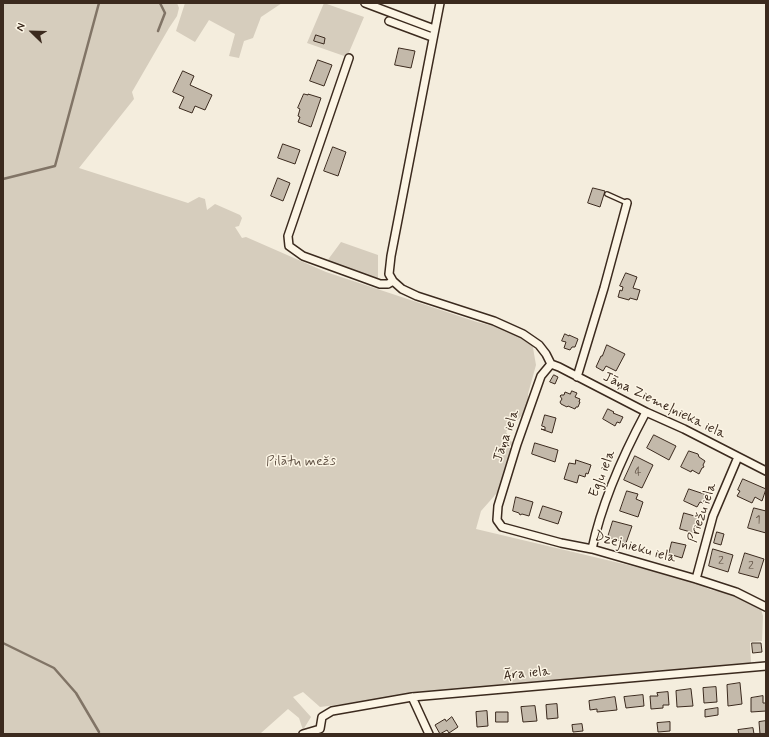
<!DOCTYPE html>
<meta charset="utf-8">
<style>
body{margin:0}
#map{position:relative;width:769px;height:737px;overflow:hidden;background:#f4eddd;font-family:Mynerve,sans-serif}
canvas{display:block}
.frame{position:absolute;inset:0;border:4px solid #3b2a1e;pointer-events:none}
.north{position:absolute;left:12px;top:12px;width:40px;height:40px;-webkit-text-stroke:3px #fcf5e5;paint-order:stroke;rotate:293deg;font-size:11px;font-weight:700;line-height:16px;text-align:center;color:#3b2a1e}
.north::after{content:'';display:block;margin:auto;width:14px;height:18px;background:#3b2a1e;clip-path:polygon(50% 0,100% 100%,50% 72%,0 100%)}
</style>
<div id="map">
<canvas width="769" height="737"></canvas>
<div class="frame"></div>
<div class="north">N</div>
</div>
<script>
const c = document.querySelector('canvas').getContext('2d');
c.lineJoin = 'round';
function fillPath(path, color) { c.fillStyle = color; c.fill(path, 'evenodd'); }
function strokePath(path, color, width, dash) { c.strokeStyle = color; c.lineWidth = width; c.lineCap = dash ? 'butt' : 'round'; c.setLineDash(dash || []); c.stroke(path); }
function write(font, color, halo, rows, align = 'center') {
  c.font = font + ' Mynerve,sans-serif'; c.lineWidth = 3; c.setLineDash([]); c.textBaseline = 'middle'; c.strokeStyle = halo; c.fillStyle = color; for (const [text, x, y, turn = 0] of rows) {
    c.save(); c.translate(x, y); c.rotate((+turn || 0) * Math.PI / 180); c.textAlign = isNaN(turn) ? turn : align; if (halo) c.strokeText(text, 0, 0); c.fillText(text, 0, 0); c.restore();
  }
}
const green = new Path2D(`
 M 3,3 L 177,3 L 179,8 L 177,16 L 169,28 L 132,92 L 134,99 L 79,168 L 188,203 L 199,197 L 205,199 L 207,210 L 215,204 L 240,215 L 242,218 L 239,226 L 235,227 L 242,238 L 246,237 L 326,272 L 477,322 L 505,329 L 532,342 L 536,365 L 528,394 L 528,409 L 506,432 L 514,446 L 504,485 L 481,511 L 476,529 L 687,579 L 711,590 L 738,594 L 760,606 L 763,616 L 762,641 L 750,642 L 751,663 L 413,695 L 320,707 L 303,692 L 293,697 L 311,717 L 303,730 L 299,718 L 288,709 L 261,733 L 257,734 L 3,734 Z
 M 185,3 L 282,3 L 261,17 L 253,38 L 244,41 L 239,58 L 229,56 L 235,34 L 209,20 L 195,42 L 176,31 Z
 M 324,3 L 364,17 L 347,57 L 307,43 Z
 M 341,242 L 378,255 L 378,279 L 327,261 Z`);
const stream = new Path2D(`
 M 158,31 L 165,13 L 160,3
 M 3,179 L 55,166 L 99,3
 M 3,643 L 54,668 L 76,693 L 99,732`);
const building = new Path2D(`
 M 316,35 L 325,38 L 324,44 L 314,41 Z
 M 399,48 L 415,51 L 411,68 L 395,65 Z
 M 318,60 L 332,65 L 324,86 L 310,81 Z
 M 183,71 L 194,76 L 190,85 L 212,95 L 205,110 L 195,106 L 192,113 L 179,108 L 184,97 L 173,92 Z
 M 304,94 L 308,95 L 308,94 L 321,98 L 311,127 L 298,122 L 300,117 L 298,116 L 300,109 L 298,108 Z
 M 283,144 L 300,150 L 295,164 L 278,158 Z
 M 333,147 L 346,152 L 338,176 L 324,171 Z
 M 278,178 L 290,183 L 283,201 L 271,196 Z
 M 593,188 L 605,191 L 600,207 L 588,203 Z
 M 626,273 L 637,277 L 633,288 L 640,290 L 637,300 L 630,298 L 629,300 L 618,297 L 620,290 L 622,291 L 623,287 L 620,286 Z
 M 565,334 L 569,336 L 569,335 L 578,339 L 575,347 L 572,347 L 570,350 L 564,348 L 566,342 L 562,341 Z
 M 607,345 L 625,354 L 616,371 L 606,366 L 603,371 L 596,367 L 601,356 L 602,356 Z
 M 554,375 L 558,377 L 555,384 L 550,382 Z
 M 572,391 L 577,393 L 575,397 L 580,399 L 579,402 L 580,402 L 578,407 L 576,407 L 575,409 L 568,406 L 567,407 L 561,404 L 560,402 L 562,399 L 560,396 L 561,395 L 564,395 L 565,392 L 570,394 Z
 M 608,409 L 614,412 L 613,413 L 623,417 L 620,423 L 617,422 L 615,426 L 603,419 Z
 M 545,415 L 556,418 L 552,433 L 541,429 L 545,430 L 545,427 L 542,426 Z
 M 654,435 L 676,446 L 669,460 L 647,448 Z
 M 535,443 L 558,450 L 555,462 L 532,454 Z
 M 689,451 L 698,454 L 699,457 L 705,461 L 703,465 L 704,467 L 702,468 L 699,474 L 692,470 L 691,472 L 681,467 Z
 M 635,456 L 653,465 L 642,488 L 624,480 Z
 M 576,460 L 591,465 L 588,474 L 586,473 L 585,477 L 579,475 L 577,483 L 564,479 L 569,463 L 575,464 Z
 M 743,479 L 766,489 L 762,501 L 755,497 L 752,503 L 737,496 L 740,491 L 738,490 Z
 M 689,489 L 707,495 L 703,503 L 700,502 L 697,507 L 684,501 Z
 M 627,491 L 638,494 L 636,499 L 643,502 L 638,517 L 620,511 Z
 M 516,497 L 533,502 L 529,516 L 522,514 L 520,515 L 519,513 L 513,511 Z
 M 543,506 L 562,512 L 558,524 L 539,518 Z
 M 754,508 L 766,511 L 766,533 L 748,528 Z
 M 684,513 L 698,517 L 694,533 L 680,529 Z
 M 613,521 L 632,526 L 626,543 L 608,537 Z
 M 717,532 L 724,534 L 721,545 L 714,543 Z
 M 672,542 L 686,545 L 682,558 L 669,554 Z
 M 713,549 L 733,555 L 728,572 L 709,566 Z
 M 745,553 L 764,559 L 758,578 L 739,573 Z
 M 752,643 L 761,643 L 762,652 L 753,653 Z
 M 740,683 L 742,704 L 728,706 L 727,685 Z
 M 716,687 L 717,702 L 704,703 L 703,688 Z
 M 691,689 L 693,706 L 677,707 L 676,691 Z
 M 668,692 L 669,705 L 663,705 L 663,708 L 651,709 L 650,696 L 658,696 L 657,693 Z
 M 643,695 L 644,706 L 626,708 L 624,697 Z
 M 763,696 L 763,703 L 766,703 L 766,711 L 751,712 L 751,698 Z
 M 615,697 L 617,710 L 597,712 L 597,709 L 590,710 L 589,701 Z
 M 557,704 L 558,718 L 547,719 L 546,705 Z
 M 535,706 L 537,721 L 523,722 L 521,707 Z
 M 718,708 L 718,715 L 705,717 L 705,710 Z
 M 487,711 L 488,726 L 477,727 L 476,712 Z
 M 496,712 L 508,712 L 508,722 L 496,722 Z
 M 452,717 L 458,727 L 449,733 L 447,730 L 440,734 L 435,725 L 445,719 L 446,721 Z
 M 766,721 L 766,734 L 760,734 L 759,722 Z
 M 670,722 L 670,731 L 658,732 L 657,723 Z
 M 582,724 L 583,731 L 573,732 L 572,725 Z
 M 753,728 L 754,734 L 739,734 L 738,730 Z`);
const service = new Path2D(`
 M 607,194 L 627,203`);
const minor = new Path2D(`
 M 365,3 L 434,29
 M 440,3 L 391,256 L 389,274 L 393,281 L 402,289 L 417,296 L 494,321 L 523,334 L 539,345 L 546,354 L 551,364
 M 389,21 L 432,37
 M 349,58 L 288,236 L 289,246 L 303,256 L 380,284 L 388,284 L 393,281
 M 551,364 L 541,376 L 517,444 L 498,506 L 497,520 L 502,527 L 561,543 L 592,549 L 696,579 L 736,592 L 766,607
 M 551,364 L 559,367 L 646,412 L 684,429 L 766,471
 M 577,377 L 604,288 L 627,203
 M 592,549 C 602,501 623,455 646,412
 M 696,579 L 713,516 L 738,457
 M 412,697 L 429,734
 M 303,734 L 320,729 L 322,717 L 332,711 L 412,697 L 766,666`);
const numberNames = [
 ["4",638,472],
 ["1",758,520],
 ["2",721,561],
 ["2",751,566]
];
const streetNames = [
 ["Jāņa Ziemeļnieka iela",664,406,26],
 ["Jāņa iela",507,436,-71],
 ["Egļu iela",603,474,-68],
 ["Priežu iela",703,513,-71],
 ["Dzejnieku iela",635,548,16],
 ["Āra iela",527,674,-5]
];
const parkNames = [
 ["Pilātu mežs",301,462]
];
fillPath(green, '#d6cdbd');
strokePath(stream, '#817466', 2.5);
fillPath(building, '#c3b9aa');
strokePath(building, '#3b2a1e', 1);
strokePath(service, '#3b2a1e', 6);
strokePath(minor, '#3b2a1e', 10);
strokePath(service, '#fcf5e5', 3.5);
strokePath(minor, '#fcf5e5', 7);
write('12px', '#5d4e41', null, numberNames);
write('14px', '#3b2a1e', '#fcf5e5', streetNames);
write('14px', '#625346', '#fcf5e5', parkNames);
</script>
